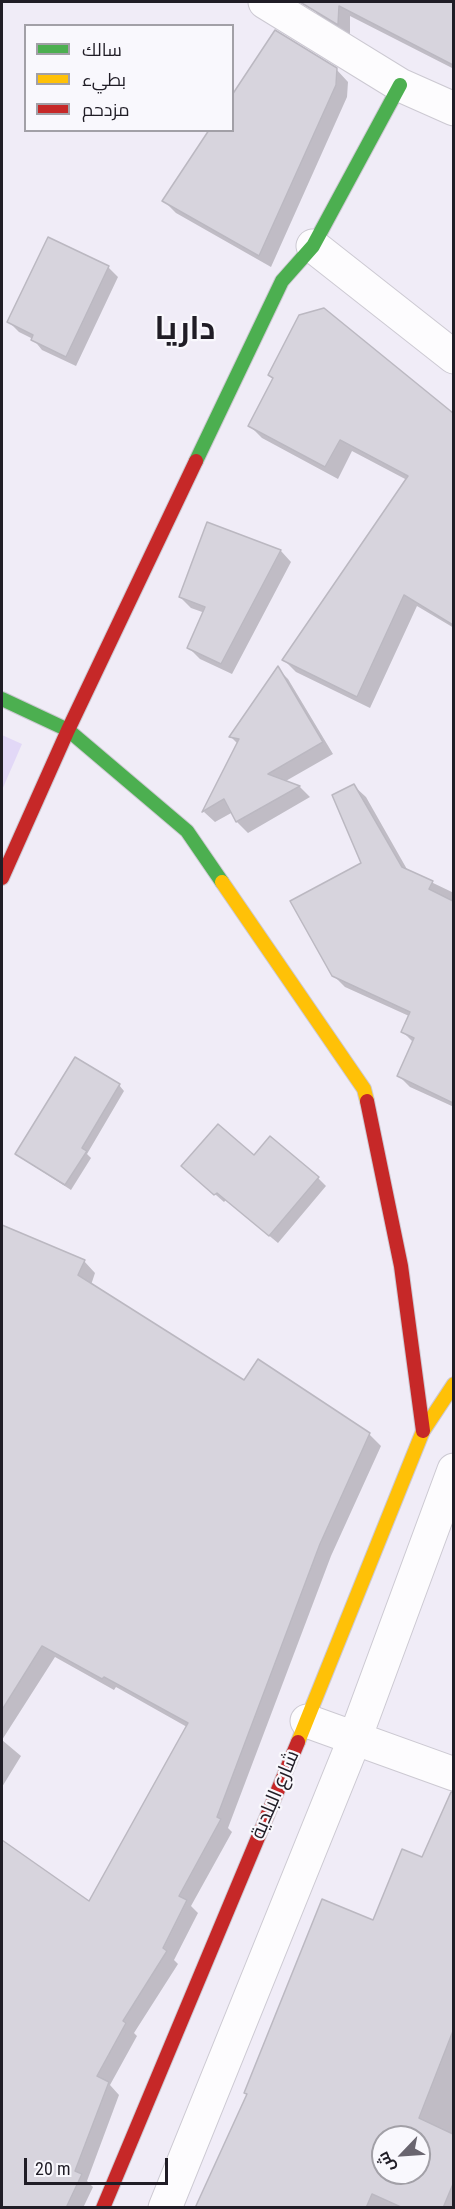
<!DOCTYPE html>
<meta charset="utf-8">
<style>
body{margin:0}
#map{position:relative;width:455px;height:2209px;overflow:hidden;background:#f0ecf7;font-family:"Roboto Condensed",Cairo,sans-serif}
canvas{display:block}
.frame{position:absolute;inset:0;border:3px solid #201d26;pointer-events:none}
.legend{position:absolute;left:24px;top:24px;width:210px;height:108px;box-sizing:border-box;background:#f9f8fd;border:2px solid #a2a0a7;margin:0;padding:8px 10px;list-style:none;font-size:18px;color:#201d26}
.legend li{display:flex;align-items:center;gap:12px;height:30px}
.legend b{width:30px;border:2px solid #a2a0a7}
.north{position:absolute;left:371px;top:2125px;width:60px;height:60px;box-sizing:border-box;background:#f9f8fd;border:2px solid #a2a0a7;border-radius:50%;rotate:245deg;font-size:16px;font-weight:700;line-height:24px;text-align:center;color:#201d26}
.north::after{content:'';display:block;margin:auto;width:21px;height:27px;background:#69656f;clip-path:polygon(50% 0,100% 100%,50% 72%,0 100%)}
.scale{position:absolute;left:24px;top:2158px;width:144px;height:27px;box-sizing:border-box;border:3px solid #201d26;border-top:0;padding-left:8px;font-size:18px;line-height:21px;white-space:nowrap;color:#201d26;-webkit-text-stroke:4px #f9f8fd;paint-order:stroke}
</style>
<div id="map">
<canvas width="455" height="2209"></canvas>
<div class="frame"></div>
<ul class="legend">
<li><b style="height:8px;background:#4caf50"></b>سالك</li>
<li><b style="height:8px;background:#ffc107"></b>بطيء</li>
<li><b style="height:8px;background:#c62828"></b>مزدحم</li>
</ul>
<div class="north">ش</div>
<div class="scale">20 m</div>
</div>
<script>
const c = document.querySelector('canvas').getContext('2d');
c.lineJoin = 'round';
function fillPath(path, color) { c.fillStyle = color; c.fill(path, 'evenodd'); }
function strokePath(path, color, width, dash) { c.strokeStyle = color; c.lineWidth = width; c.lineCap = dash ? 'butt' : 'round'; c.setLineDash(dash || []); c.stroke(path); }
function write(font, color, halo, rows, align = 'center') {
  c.font = font + ' "Roboto Condensed",Cairo,sans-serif'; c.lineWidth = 4.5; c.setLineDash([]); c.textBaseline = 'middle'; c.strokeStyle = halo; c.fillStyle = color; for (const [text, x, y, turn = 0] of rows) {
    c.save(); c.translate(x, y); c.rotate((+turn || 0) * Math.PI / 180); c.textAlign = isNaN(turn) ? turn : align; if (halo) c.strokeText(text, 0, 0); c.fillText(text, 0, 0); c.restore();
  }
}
const green = new Path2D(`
 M 2,735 L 22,744 L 2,790 Z`);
const shadow = new Path2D(`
 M 313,2 L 454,2 L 454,69 L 350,16 L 350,35 L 321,18 L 310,6 Z
 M 336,69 L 348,82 L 347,97 L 271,267 L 176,213 L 164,201 L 232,130 Z
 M 108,267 L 118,277 L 76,366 L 42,350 L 33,339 L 19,332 L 9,322 Z
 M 270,375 L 445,408 L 454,415 L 454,628 L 417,606 L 370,708 L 296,672 L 284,660 L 407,480 L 352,451 L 338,479 L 262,438 L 250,426 L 274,379 Z
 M 208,524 L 281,551 L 291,562 L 232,674 L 200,659 L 189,648 L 205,613 L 191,608 L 180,597 Z
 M 278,669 L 288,679 L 333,754 L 284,782 L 300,787 L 310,797 L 248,833 L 237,822 L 233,812 L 215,822 L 204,812 L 238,744 L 231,737 Z
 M 354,786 L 366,797 L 408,871 L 454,893 L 454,1107 L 410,1087 L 398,1075 L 414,1043 L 402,1031 L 409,1016 L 345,987 L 333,975 L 363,864 Z
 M 119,1085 L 124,1091 L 87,1154 L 91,1158 L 71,1190 L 23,1159 Z
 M 254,1157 L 318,1178 L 326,1186 L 278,1243 L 226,1200 L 224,1202 L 192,1174 Z
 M 2,1227 L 84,1261 L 95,1273 L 91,1285 L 244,1383 L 258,1362 L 369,1434 L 381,1446 L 331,1556 L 228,1828 L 232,1832 L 191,1906 L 198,1913 L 174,1960 L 178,1964 L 134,2033 L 137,2036 L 110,2085 L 119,2095 L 87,2181 L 93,2187 L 83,2208 L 2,2208 L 2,1842 L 90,1903 L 187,1727 L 116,1687 L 114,1690 L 55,1657 L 2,1740 L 21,1756 L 2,1787 Z
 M 442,1816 L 454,1822 L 454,2208 L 197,2208 L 373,1922 L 423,1859 ZM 383,2137 L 419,2137 L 419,2173 L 383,2173 Z`);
const building = new Path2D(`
 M 300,2 L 453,2 L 453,65 L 339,6 L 338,25 Z
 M 275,30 L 337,68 L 336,85 L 259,256 L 162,201 L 209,130 L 232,130 L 232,95 Z
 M 48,237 L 109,266 L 66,357 L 31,340 L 33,335 L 7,322 Z
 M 324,308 L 453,413 L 453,625 L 404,595 L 357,697 L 282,660 L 408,476 L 340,440 L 325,467 L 248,426 L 273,378 L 268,375 L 299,315 Z
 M 207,522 L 281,550 L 221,664 L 187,648 L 205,607 L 179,597 Z
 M 278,666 L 323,742 L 268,774 L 300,786 L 236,822 L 224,799 L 202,812 L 239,739 L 229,737 Z
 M 354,784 L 402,867 L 433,881 L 429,889 L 453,901 L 453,1103 L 397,1076 L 414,1038 L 401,1032 L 410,1012 L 332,976 L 290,901 L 361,863 L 332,795 Z
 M 75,1057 L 120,1084 L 82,1148 L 87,1151 L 65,1185 L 15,1154 Z
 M 218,1124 L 254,1155 L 270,1136 L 319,1177 L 269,1236 L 217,1193 L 214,1195 L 181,1166 Z
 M 2,1225 L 85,1260 L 78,1275 L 244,1380 L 258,1359 L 370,1433 L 320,1544 L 217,1817 L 221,1819 L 179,1896 L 187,1900 L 163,1948 L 167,1951 L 123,2021 L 126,2023 L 97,2076 L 109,2082 L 75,2171 L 82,2174 L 66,2208 L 2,2208 L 2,1840 L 89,1901 L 188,1723 L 104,1677 L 102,1679 L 42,1646 L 2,1710 Z
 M 451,1792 L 453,1792 L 453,2031 L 419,2118 L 453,2134 L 453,2184 L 443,2208 L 403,2208 L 372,2194 L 366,2208 L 195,2208 L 247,2094 L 244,2093 L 322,1899 L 373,1920 L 402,1849 L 422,1857 ZM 383,2137 L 419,2137 L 419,2173 L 383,2173 Z`);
const street = new Path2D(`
 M 265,2 L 400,85 L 454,109
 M 313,246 L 454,357
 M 307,1721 L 454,1774
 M 165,2208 L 355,1738 L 454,1470`);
const fast = new Path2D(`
 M 196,461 L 282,281 L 313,246 L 400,85
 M 2,699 L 68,730 L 187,831 L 222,882`);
const slow = new Path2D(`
 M 222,882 L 364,1089 L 367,1101
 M 298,1742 L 423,1431 L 454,1384`);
const jam = new Path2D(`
 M 2,878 L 68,730 L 196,461
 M 367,1101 L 401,1266 L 423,1431
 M 103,2208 L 298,1742`);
const streetNames = [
 ["شارع البلدية",276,1795,-67]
];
const townNames = [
 ["داريا",185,331]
];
fillPath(green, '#e2d8f7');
fillPath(shadow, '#0003');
fillPath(building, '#d7d4dd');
strokePath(building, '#bbb8c1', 1.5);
strokePath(street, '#ccc9d2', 35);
strokePath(fast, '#ccc9d2', 16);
strokePath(slow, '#ccc9d2', 16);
strokePath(jam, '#ccc9d2', 16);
strokePath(street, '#fdfcfe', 33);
strokePath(fast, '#4caf50', 14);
strokePath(slow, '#ffc107', 14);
strokePath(jam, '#c62828', 14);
write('20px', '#201d26', '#f9f8fd', streetNames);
write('bold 32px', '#201d26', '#f9f8fd', townNames);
</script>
